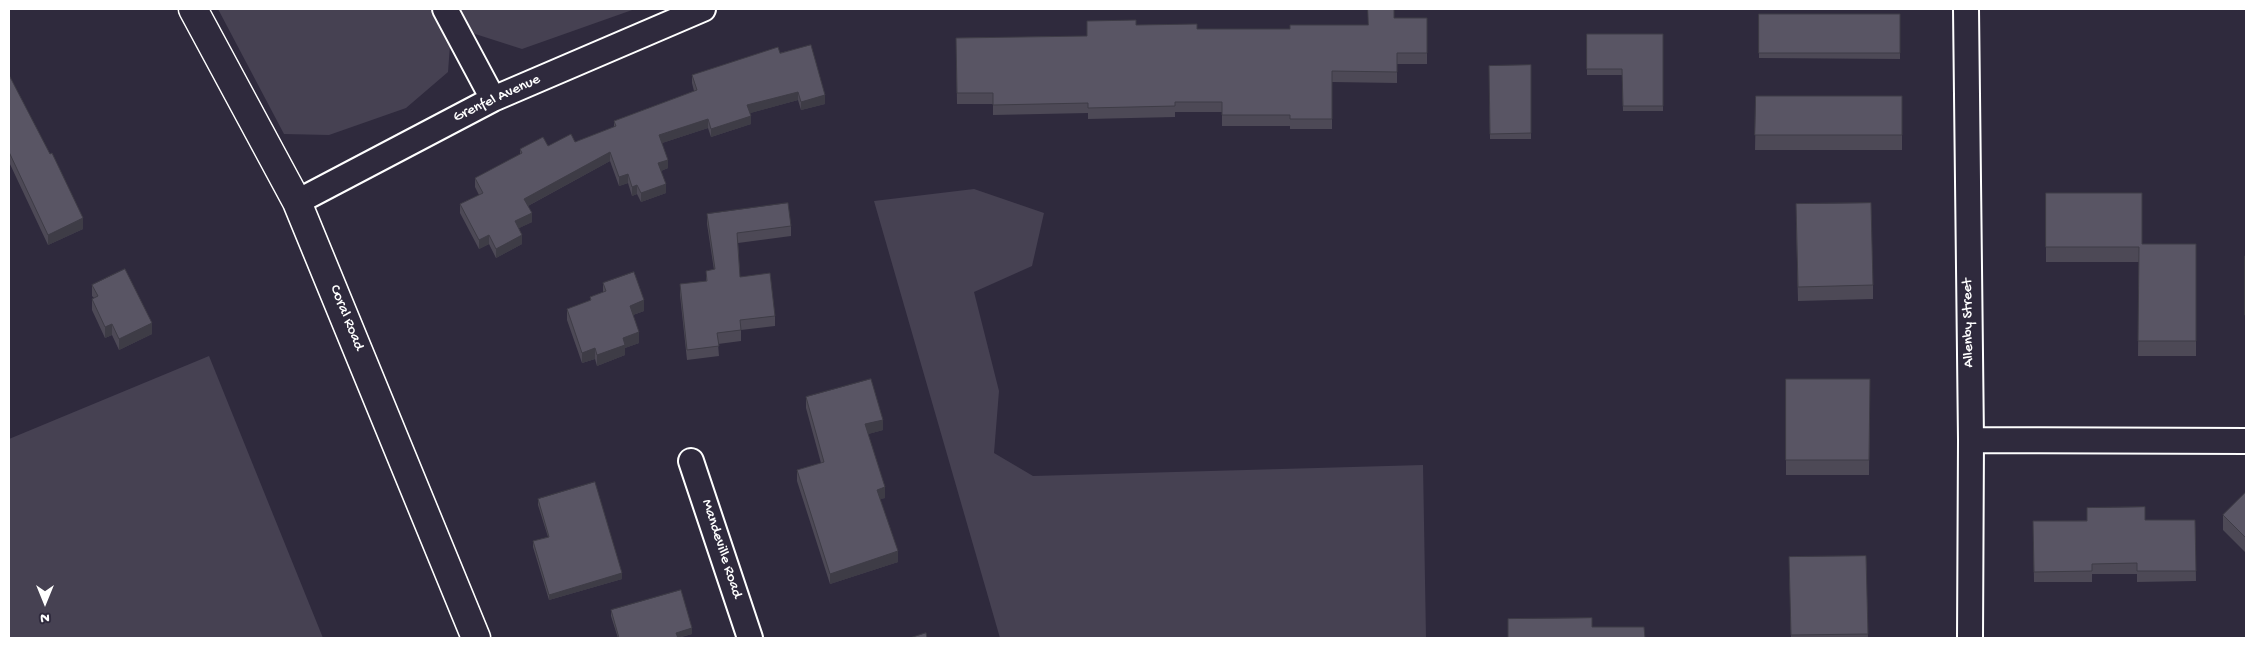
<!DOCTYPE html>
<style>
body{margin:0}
#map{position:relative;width:2255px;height:647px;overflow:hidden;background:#2f2a3d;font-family:"Gochi Hand",sans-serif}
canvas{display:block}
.frame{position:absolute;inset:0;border:10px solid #fff;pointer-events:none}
.north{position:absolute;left:20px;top:577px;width:50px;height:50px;-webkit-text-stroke:4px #2f2a3d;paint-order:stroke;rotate:180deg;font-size:14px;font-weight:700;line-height:20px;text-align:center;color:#fff}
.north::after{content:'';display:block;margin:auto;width:18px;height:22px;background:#fff;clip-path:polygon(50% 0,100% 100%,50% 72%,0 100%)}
</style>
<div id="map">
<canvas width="2255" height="647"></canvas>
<div class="frame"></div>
<div class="north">N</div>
</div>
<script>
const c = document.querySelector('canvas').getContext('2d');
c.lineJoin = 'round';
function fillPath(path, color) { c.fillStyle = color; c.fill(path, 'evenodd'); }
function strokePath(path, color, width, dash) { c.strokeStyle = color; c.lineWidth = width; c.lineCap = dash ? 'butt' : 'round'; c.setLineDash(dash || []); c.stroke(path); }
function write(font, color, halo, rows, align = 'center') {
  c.font = font + ' "Gochi Hand",sans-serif'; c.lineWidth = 4; c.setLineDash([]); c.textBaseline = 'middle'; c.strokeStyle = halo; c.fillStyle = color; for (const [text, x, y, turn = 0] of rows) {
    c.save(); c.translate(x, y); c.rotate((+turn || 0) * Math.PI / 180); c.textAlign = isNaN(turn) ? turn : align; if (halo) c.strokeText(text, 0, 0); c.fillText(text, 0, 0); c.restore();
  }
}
const green = new Path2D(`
 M 218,9 L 430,9 L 450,45 L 448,72 L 406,108 L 329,135 L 284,134 Z
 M 457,9 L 635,9 L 522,49 L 469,32 Z
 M 974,189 L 1044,213 L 1032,266 L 974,292 L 999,391 L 994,453 L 1033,476 L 1423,465 L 1426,638 L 1000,638 L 874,201 Z
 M 209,356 L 323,638 L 9,638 L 9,439 Z`);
const street = new Path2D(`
 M 445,9 L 493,99
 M 1966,9 L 1971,440 L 1970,638
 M 297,202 L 493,99 L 703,9
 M 1971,440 L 2246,441
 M 691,461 L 750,638`);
const secondary = new Path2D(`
 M 193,9 L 297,202 L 476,638`);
const wall = new Path2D(`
 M 1759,14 L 1900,14 L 1900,59 L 1759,58 Z
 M 1394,18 L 1427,18 L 1427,64 L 1397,64 L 1397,83 L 1332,82 L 1332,129 L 1290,129 L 1290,126 L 1222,126 L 1222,112 L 1175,112 L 1175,117 L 1088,119 L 1088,113 L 993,115 L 993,104 L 957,104 L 956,38 L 1087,36 L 1136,25 L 1197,29 L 1290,29 L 1368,25 Z
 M 1587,34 L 1663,34 L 1663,111 L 1623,111 L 1622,75 L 1587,75 Z
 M 780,53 L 825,104 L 801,110 L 798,100 L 750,113 L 751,124 L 711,137 L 708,128 L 662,143 L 668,168 L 661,171 L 666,193 L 641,202 L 637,194 L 632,196 L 628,183 L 619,186 L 610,161 L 528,206 L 532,222 L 519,228 L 522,244 L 496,258 L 489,244 L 479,249 L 460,213 L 460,204 L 479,195 L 475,187 L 475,178 L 520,155 L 520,149 L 575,142 L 614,127 L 614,121 L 694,91 L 692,83 L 692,75 Z
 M 1531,65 L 1531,139 L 1490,139 L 1489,66 Z
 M 9,75 L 83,229 L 48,245 L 9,162 Z
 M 1756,96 L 1902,96 L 1902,150 L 1755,150 Z
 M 2046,193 L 2142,244 L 2196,244 L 2196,356 L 2138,356 L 2139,262 L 2046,262 Z
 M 707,214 L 791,226 L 791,236 L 738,243 L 740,277 L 775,316 L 775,326 L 741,330 L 741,341 L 718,344 L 719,356 L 687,360 L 680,295 L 680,284 L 706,281 L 706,271 L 714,270 L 707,224 Z
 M 1796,219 L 1873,285 L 1873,299 L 1798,301 Z
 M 2245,256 L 2246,256 L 2246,329 L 2245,329 Z
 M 603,283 L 644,311 L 633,315 L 639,343 L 625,348 L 625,355 L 597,366 L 595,359 L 582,363 L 567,320 L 567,309 L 590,301 L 590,297 L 603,292 Z
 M 92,285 L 152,334 L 119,350 L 112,335 L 105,338 L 92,310 L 92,299 L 94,298 L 92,296 Z
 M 1786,379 L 1870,379 L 1869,475 L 1786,475 Z
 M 806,397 L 883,430 L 868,434 L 885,498 L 880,499 L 898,562 L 830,584 L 797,481 L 797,470 L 821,463 L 806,408 Z
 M 2246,492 L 2246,553 L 2223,530 L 2223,515 Z
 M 538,499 L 622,579 L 549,600 L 533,547 L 533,541 L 548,537 L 538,505 Z
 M 2195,520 L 2196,581 L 2137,582 L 2137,574 L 2092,574 L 2092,582 L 2034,582 L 2033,521 Z
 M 1866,556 L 1868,638 L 1791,638 L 1789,557 Z
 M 611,610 L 692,634 L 678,638 L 618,638 L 611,616 Z`);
const shadedWall = new Path2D(`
 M 798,92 L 798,100 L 747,114 L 747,105 Z
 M 825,95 L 825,104 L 801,110 L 801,102 Z
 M 751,116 L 751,124 L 711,137 L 711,129 Z
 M 708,119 L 708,128 L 659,144 L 659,135 Z
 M 610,152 L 610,161 L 524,208 L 524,199 Z
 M 668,160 L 668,168 L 658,172 L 658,163 Z
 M 628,174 L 628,183 L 619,186 L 619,177 Z
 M 666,184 L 666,193 L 641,202 L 641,193 Z
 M 637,185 L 637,194 L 632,196 L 632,187 Z
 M 532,213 L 532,222 L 515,230 L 515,221 Z
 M 83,218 L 83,229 L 48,245 L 48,235 Z
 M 489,235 L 489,244 L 479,249 L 479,240 Z
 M 522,235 L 522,244 L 496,258 L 496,249 Z
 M 644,300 L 644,311 L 630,316 L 630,306 Z
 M 152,323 L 152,334 L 119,350 L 119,339 Z
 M 112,324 L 112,335 L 105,338 L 105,327 Z
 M 639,332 L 639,343 L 625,348 L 625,355 L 597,366 L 597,355 L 623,338 Z
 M 595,348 L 595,359 L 582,363 L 582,353 Z
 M 883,420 L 883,430 L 865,435 L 865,424 Z
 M 885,487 L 885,498 L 877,500 L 877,490 Z
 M 898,551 L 898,562 L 830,584 L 830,574 Z
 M 622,573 L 622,579 L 549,600 L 549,595 Z
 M 692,628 L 692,634 L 676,638 L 676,633 Z`);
const building = new Path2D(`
 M 1368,9 L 1394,9 L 1394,18 L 1427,18 L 1427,53 L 1397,53 L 1397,72 L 1332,71 L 1332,119 L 1290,119 L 1290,115 L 1222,115 L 1222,102 L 1175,102 L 1175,106 L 1088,108 L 1088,103 L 993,105 L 993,93 L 957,93 L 956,38 L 1087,36 L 1087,21 L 1136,20 L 1136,25 L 1197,24 L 1197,29 L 1290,29 L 1290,25 L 1368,25 Z
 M 1759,14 L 1900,14 L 1900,53 L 1759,53 Z
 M 1587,34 L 1663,34 L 1663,106 L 1623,106 L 1622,69 L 1587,69 Z
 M 811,45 L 825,95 L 801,102 L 798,92 L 747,105 L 751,116 L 711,129 L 708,119 L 659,135 L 668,160 L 658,163 L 666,184 L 641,193 L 637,185 L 632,187 L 628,174 L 619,177 L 610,152 L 524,199 L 532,213 L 515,221 L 522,235 L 496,249 L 489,235 L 479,240 L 460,204 L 483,193 L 475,178 L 522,153 L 520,149 L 543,137 L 548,146 L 571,134 L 575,142 L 616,126 L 614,121 L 697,90 L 692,75 L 778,47 L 780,53 Z
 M 1531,65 L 1531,133 L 1490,134 L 1489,66 Z
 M 9,75 L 50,154 L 52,153 L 83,218 L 48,235 L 9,152 Z
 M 1756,96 L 1902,96 L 1902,135 L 1755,135 Z
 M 2046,193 L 2142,193 L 2142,244 L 2196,244 L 2196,341 L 2138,341 L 2139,247 L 2046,247 Z
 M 788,203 L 791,226 L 737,233 L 740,277 L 770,273 L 775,316 L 740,320 L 741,330 L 717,333 L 719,346 L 687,350 L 680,284 L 707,281 L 706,271 L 715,269 L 707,214 Z
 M 1871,203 L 1873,285 L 1798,287 L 1796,204 Z
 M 2245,256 L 2246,256 L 2246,315 L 2245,315 Z
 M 125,269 L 152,323 L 119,339 L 112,324 L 105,327 L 92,299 L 98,296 L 92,285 Z
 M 634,272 L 644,300 L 630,306 L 639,332 L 623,338 L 625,345 L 597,355 L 595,348 L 582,353 L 567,309 L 591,300 L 590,297 L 606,291 L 603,283 Z
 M 871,379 L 883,420 L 865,424 L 885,487 L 877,490 L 898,551 L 830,574 L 797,470 L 824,462 L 806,397 Z
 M 1786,379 L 1870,379 L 1869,460 L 1786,460 Z
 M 595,482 L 622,573 L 549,595 L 533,541 L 549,537 L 538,499 Z
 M 2246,492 L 2246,538 L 2223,515 Z
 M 2145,507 L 2145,520 L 2195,520 L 2196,571 L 2137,571 L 2137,563 L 2092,564 L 2092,571 L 2034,572 L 2033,521 L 2087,521 L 2087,508 Z
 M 1866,556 L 1868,634 L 1791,635 L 1789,557 Z
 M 681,590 L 692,628 L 676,633 L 678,638 L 619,638 L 611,610 Z
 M 1592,618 L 1592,627 L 1644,627 L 1645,638 L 1508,638 L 1508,619 Z
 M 926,633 L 927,638 L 910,638 Z`);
const streetNames = [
 ["Grenfel Avenue",497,99,-25],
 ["Coral Road",346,318,68],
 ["Allenby Street",1969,323,-91],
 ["Mandeville Road",721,549,72]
];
fillPath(green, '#464152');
strokePath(street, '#fff', 28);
strokePath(secondary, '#fff', 31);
strokePath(street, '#2f2a3d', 24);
strokePath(secondary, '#2f2a3d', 28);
fillPath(wall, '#4d4956');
fillPath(shadedWall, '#3e3c46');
fillPath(building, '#595564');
strokePath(building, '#3e3c46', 1);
write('15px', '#fff', '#2f2a3d', streetNames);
</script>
